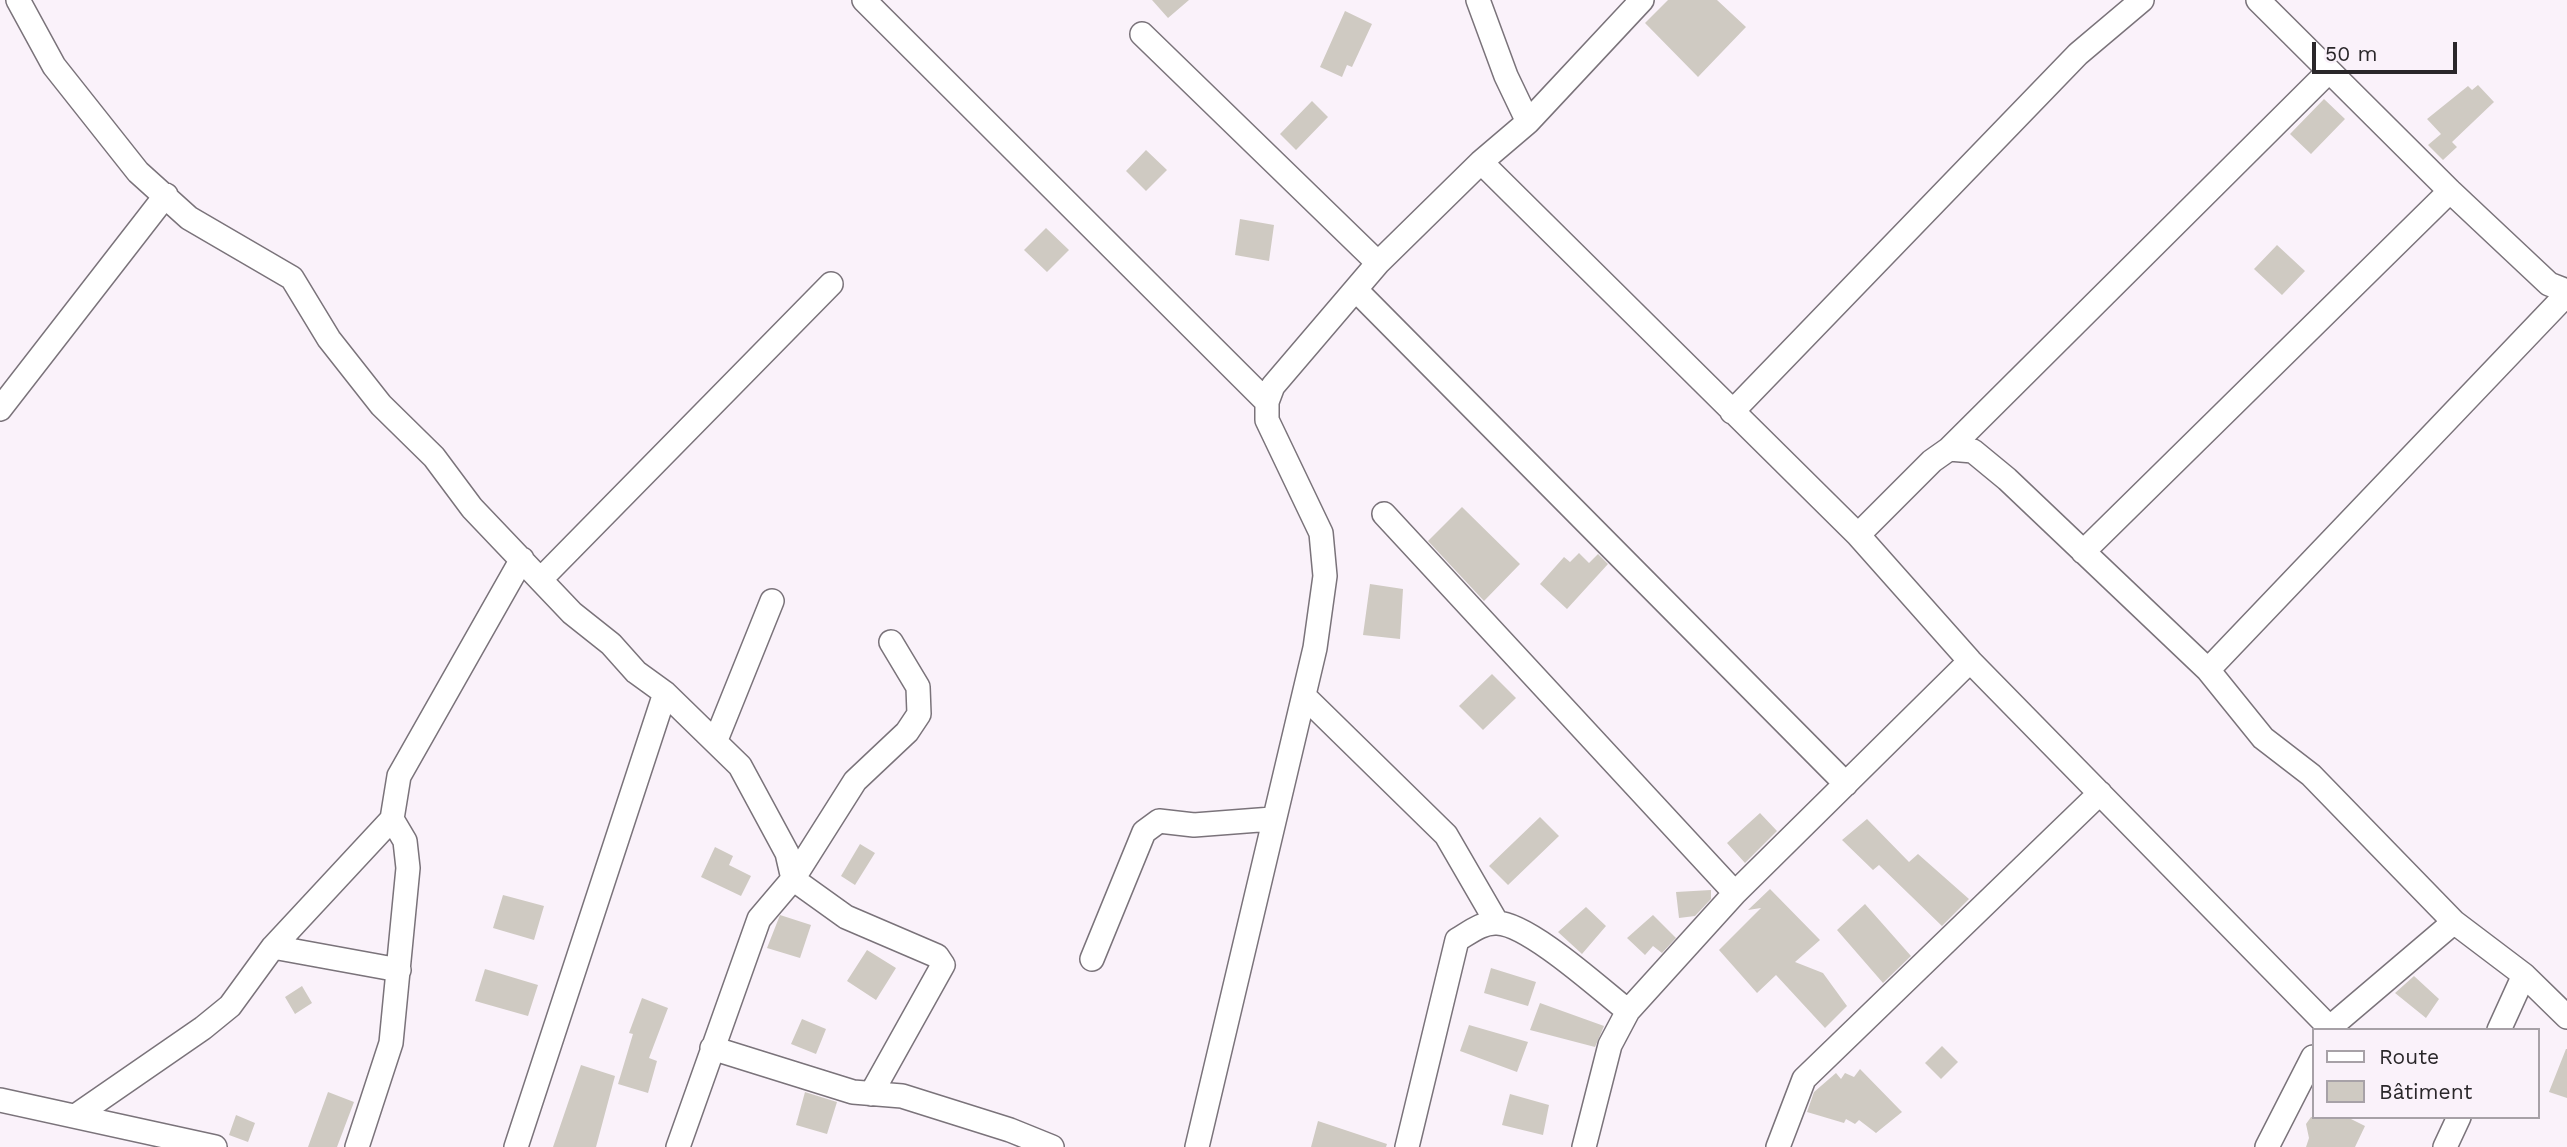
<!DOCTYPE html>
<meta charset="utf-8">
<style>
body{margin:0}
#map{position:relative;width:2567px;height:1147px;overflow:hidden;background:#faf2fa;font-family:"Work Sans",sans-serif}
canvas{display:block}
.legend{position:absolute;left:2312px;top:1028px;width:228px;height:91px;box-sizing:border-box;background:#faf2fa;border:2px solid #a7a1a7;margin:0;padding:9px 12px;list-style:none;font-size:21px;color:#2a272a}
.legend li{display:flex;align-items:center;gap:14px;height:35px}
.legend b{width:35px;border:2px solid #a7a1a7}
.scale{position:absolute;left:2312px;top:42px;width:145px;height:32px;box-sizing:border-box;border:4px solid #2a272a;border-top:0;padding-left:9px;font-size:21px;line-height:24px;white-space:nowrap;color:#2a272a;-webkit-text-stroke:5px #faf2fa;paint-order:stroke}
</style>
<div id="map">
<canvas width="2567" height="1147"></canvas>
<ul class="legend">
<li><b style="height:9px;background:#fff"></b>Route</li>
<li><b style="height:19px;background:#cfcac2"></b>Bâtiment</li>
</ul>
<div class="scale">50 m</div>
</div>
<script>
const c = document.querySelector('canvas').getContext('2d');
c.lineJoin = 'round';
function fillPath(path, color) { c.fillStyle = color; c.fill(path, 'evenodd'); }
function strokePath(path, color, width, dash) { c.strokeStyle = color; c.lineWidth = width; c.lineCap = dash ? 'butt' : 'round'; c.setLineDash(dash || []); c.stroke(path); }
const building = new Path2D(`
 M 1152,0 L 1189,0 L 1168,18 Z
 M 1668,0 L 1717,0 L 1746,27 L 1698,77 L 1645,23 Z
 M 1345,11 L 1372,24 L 1352,67 L 1347,65 L 1342,77 L 1320,67 Z
 M 2478,85 L 2494,102 L 2452,142 L 2457,147 L 2443,160 L 2428,145 L 2441,134 L 2427,119 L 2468,86 L 2472,90 Z
 M 2324,99 L 2345,119 L 2311,154 L 2290,134 Z
 M 1312,101 L 1328,117 L 1296,150 L 1280,134 Z
 M 1146,150 L 1167,170 L 1146,191 L 1126,171 Z
 M 1240,219 L 1274,225 L 1269,261 L 1235,255 Z
 M 1046,228 L 1069,250 L 1047,272 L 1024,250 Z
 M 2277,245 L 2305,271 L 2282,295 L 2254,269 Z
 M 1462,507 L 1520,564 L 1484,601 L 1428,541 Z
 M 1579,553 L 1589,563 L 1598,554 L 1608,564 L 1567,609 L 1540,584 L 1564,557 L 1570,562 Z
 M 1370,584 L 1403,589 L 1400,639 L 1363,635 Z
 M 1492,674 L 1516,698 L 1483,730 L 1459,706 Z
 M 1760,813 L 1777,831 L 1745,863 L 1727,843 Z
 M 1540,817 L 1559,836 L 1508,885 L 1489,866 Z
 M 1867,819 L 1909,862 L 1918,854 L 1969,899 L 1942,926 L 1879,865 L 1873,870 L 1842,840 Z
 M 860,844 L 875,853 L 855,885 L 841,876 Z
 M 715,847 L 733,856 L 729,865 L 751,876 L 741,896 L 701,877 Z
 M 1770,889 L 1820,940 L 1795,962 L 1823,973 L 1847,1006 L 1825,1028 L 1776,975 L 1757,993 L 1719,950 L 1761,908 L 1748,910 Z
 M 1711,890 L 1711,899 L 1695,916 L 1679,918 L 1676,892 Z
 M 503,895 L 544,906 L 534,940 L 493,928 Z
 M 1865,904 L 1911,956 L 1883,983 L 1837,930 Z
 M 1586,907 L 1606,926 L 1582,954 L 1558,932 Z
 M 780,915 L 811,925 L 800,958 L 767,948 Z
 M 1653,915 L 1676,938 L 1662,953 L 1653,946 L 1645,955 L 1627,938 Z
 M 867,950 L 896,968 L 876,1000 L 847,981 Z
 M 1491,968 L 1536,982 L 1528,1006 L 1484,993 Z
 M 485,969 L 538,985 L 528,1016 L 475,1001 Z
 M 2414,976 L 2439,999 L 2426,1018 L 2395,993 Z
 M 302,986 L 312,1003 L 295,1014 L 285,997 Z
 M 642,998 L 668,1008 L 649,1058 L 657,1061 L 648,1093 L 618,1084 L 633,1034 L 629,1033 Z
 M 1540,1003 L 1604,1026 L 1595,1047 L 1530,1030 Z
 M 802,1019 L 826,1029 L 816,1054 L 791,1044 Z
 M 1469,1025 L 1528,1042 L 1517,1072 L 1460,1051 Z
 M 1942,1046 L 1958,1062 L 1941,1079 L 1925,1063 Z
 M 2566,1049 L 2567,1049 L 2567,1098 L 2549,1092 Z
 M 581,1065 L 615,1076 L 596,1147 L 553,1147 Z
 M 1860,1069 L 1902,1112 L 1876,1133 L 1859,1120 L 1855,1124 L 1846,1119 L 1844,1123 L 1807,1112 L 1814,1092 L 1836,1073 L 1841,1079 L 1845,1073 L 1854,1077 Z
 M 328,1092 L 354,1102 L 337,1147 L 308,1147 Z
 M 805,1092 L 837,1102 L 827,1134 L 796,1125 Z
 M 1510,1094 L 1549,1105 L 1543,1135 L 1502,1125 Z
 M 236,1115 L 255,1123 L 248,1142 L 229,1135 Z
 M 2311,1117 L 2347,1117 L 2365,1126 L 2355,1147 L 2306,1147 L 2309,1138 L 2306,1124 Z
 M 1318,1121 L 1387,1144 L 1386,1147 L 1311,1147 Z`);
const street = new Path2D(`
 M 18,0 L 54,66 L 138,172 L 189,218 L 292,278 L 329,339 L 381,405 L 434,457 L 472,508 L 572,613 L 611,644 L 636,672 L 665,693 L 740,766 L 787,853 L 793,879 L 759,919 L 678,1147
 M 864,0 L 1267,402
 M 2258,0 L 2450,191 L 2549,284 L 2567,291
 M 1142,34 L 1378,263
 M 1528,122 L 1642,0
 M 1481,162 L 1858,535 L 1970,661 L 2329,1027
 M 1357,291 L 1846,784
 M 0,409 L 166,195
 M 1732,412 L 2078,54 L 2142,0
 M 1949,449 L 2328,72
 M 1384,514 L 1735,893
 M 1858,535 L 1932,461 L 1949,449 L 1973,451 L 2007,479 L 2208,670 L 2263,738 L 2311,775 L 2454,922
 M 2083,552 L 2450,191
 M 542,578 L 831,284
 M 2208,670 L 2567,294
 M 1304,696 L 1446,835 L 1497,923
 M 716,740 L 772,601
 M 273,947 L 399,970
 M 1092,959 L 1144,832 L 1159,821 L 1194,825 L 1272,819
 M 2327,1030 L 2454,922 L 2524,975 L 2567,1017
 M 2499,1030 L 2524,975
 M 712,1048 L 853,1092 L 902,1096 L 1010,1130 L 1052,1147
 M 871,1094 L 943,965 L 937,956 L 846,917 L 793,879 L 855,781 L 907,732 L 919,714 L 918,687 L 891,642
 M 0,1100 L 215,1147
 M 77,1115 L 203,1028 L 230,1006 L 273,947 L 392,819
 M 357,1147 L 391,1043 L 408,868 L 405,841 L 392,819 L 399,776 L 522,559
 M 516,1147 L 665,693
 M 1197,1147 L 1315,648 L 1325,576 L 1321,533 L 1267,420 L 1267,402 L 1273,386 L 1378,263 L 1481,162 L 1528,122 L 1506,76 L 1478,0
 M 1407,1147 L 1457,940 C 1469,933 1482,922 1497,923 C 1529,924 1600,989 1628,1011
 M 1584,1147 L 1610,1045 L 1628,1011 L 1735,893 L 1970,661
 M 1778,1147 L 1804,1079 L 2100,793
 M 2267,1147 L 2313,1057
 M 2445,1147 L 2459,1117`);
fillPath(building, '#cfcac2');
strokePath(street, '#7a737a', 26);
strokePath(street, '#fff', 23);
</script>
